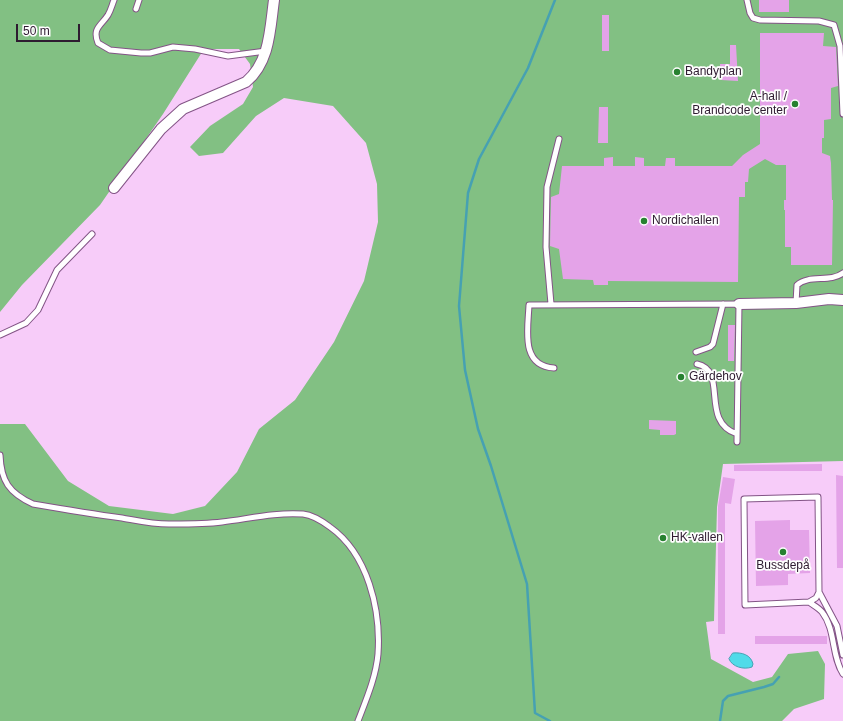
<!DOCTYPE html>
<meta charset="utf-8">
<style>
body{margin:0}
#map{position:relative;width:843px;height:721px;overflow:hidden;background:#f7ccf9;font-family:Helvetica,sans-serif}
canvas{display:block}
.scale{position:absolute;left:16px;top:24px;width:64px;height:18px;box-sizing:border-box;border:2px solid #2e1b30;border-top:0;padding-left:5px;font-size:12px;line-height:14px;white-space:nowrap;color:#2e1b30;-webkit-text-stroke:3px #fefefe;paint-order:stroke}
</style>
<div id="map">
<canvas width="843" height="721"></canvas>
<div class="scale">50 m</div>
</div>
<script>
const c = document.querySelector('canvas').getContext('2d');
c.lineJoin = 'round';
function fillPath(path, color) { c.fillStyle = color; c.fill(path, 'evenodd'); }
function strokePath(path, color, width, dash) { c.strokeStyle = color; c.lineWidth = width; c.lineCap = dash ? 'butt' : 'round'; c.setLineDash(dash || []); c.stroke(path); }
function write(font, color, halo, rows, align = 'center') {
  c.font = font + ' Helvetica,sans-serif'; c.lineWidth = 3.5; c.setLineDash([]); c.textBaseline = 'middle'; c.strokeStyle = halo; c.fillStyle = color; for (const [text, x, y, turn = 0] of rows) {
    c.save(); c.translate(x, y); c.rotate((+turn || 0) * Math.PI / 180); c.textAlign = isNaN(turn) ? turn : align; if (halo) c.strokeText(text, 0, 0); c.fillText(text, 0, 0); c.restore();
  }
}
const green = new Path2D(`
 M 0,0 L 843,0 L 843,461 L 723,464 L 717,507 L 714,621 L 706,622 L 711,659 L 753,682 L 772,677 L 788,654 L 818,651 L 825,664 L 824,699 L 794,709 L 782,721 L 0,721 L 0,424 L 25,424 L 68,481 L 109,506 L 173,514 L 205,506 L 237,472 L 259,429 L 295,400 L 334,342 L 364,281 L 378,222 L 377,184 L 366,143 L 333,106 L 284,98 L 256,116 L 223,153 L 199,156 L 190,147 L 210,126 L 243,104 L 253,87 L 250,64 L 239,49 L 204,49 L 163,114 L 100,205 L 22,285 L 0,312 Z`);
const water = new Path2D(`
 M 733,653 C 742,652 751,655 753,664 L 752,667 C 744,670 732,667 729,659 Z`);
const stream = new Path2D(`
 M 550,721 L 535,713 L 527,584 L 491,466 L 478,429 L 465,370 L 459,306 L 468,193 L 479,159 L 528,68 L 555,0
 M 720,721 L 723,701 L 728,696 L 764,687 L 773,684 L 779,677`);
const building = new Path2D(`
 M 759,0 L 789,0 L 789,12 L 759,12 Z
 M 602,15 L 609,15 L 609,51 L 602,51 Z
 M 760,33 L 824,33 L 823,46 L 836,47 L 838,86 L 831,88 L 831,119 L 824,120 L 824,138 L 822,138 L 822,153 L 830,156 L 831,163 L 832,200 L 833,200 L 832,265 L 791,265 L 791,247 L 785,247 L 785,210 L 784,210 L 784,200 L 786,200 L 786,165 L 776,165 L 765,159 L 749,169 L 748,182 L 745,182 L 745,197 L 739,197 L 738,282 L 608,281 L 608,285 L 594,285 L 593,280 L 563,279 L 559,249 L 550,246 L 551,197 L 559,194 L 562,166 L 604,166 L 604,158 L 613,157 L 613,166 L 635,166 L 635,157 L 644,158 L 644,166 L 665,166 L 666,158 L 675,158 L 675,166 L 732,166 L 743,155 L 760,144 Z
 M 730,45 L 736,45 L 738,81 L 721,80 L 720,64 L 730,64 Z
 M 599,107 L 608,107 L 608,143 L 598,143 Z
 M 728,325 L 735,325 L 734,361 L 728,361 Z
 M 649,420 L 676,421 L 676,434 L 674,435 L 660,435 L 660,430 L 649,429 Z
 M 822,464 L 822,471 L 734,471 L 734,465 Z
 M 836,475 L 843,476 L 843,568 L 837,568 Z
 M 723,477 L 735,479 L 731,504 L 725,503 L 725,634 L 718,634 L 718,506 Z
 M 790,520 L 790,530 L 809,530 L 810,573 L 788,574 L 788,585 L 756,586 L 755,521 Z
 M 755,636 L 827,636 L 827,644 L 755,644 Z`);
const service = new Path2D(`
 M 114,0 C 112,5 111,10 108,15 C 101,26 92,28 98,43 L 110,50 L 141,53 L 150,53 L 173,47 L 195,49 L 228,56 L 266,51
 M 747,0 L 750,13 L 753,18 L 760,20 L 819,21 L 834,25 L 840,46 L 843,114
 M 136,9 L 139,0
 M 796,303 L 797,285 C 809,274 830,283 843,273
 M 551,304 L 546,247 L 547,187 L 559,139
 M 0,335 L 26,323 L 38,310 L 57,270 L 92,234
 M 696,352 L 710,347 L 713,344 L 723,304
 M 697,364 C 729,371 699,421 737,434
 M 554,368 C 520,366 528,329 529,305 L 739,304 L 737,442
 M 0,455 C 1,481 9,493 33,504 C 62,509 92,514 122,518 C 139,521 156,525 173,524 C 189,524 206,524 222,522 C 248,519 275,512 303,514 C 312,515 322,521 330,527 C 368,554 381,610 378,654 C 376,677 366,700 358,721
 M 819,592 L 816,598 L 809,602 L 745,605 L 744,499 L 818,497 L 819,592 L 837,626 L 843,655
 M 809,602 C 813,605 819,608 822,612 C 836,630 831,655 843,674`);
const minor = new Path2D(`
 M 114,188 L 161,129 L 183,109 L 246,82 C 270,62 270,29 274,0
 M 739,304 L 796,303 L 829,299 L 843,300`);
const markers = [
 [677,72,4,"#278130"],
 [795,104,4,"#278130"],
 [644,221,4,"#278130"],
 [681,377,4,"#278130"],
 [663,538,4,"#278130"],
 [783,552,4,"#278130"]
];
const poiNames = [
 ["Bandyplan",685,72],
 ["A-hall /",787,97,"right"],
 ["Brandcode center",787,111,"right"],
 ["Nordichallen",652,221],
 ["Gärdehov",689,377],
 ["HK-vallen",671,538],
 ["Bussdepå",783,566,"center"]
];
fillPath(green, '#82c083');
fillPath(water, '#50dbe9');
strokePath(water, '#46a1b2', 1);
strokePath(stream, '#46a1b2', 2.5);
fillPath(building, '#e4a3e8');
strokePath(service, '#835486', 7);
strokePath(minor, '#835486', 12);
strokePath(service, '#fff', 5);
strokePath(minor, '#fff', 10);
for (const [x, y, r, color] of markers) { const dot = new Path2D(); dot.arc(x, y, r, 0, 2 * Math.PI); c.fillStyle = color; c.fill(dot); strokePath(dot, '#fefefe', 1.5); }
write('12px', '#2e1b30', '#fefefe', poiNames, 'left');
</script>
